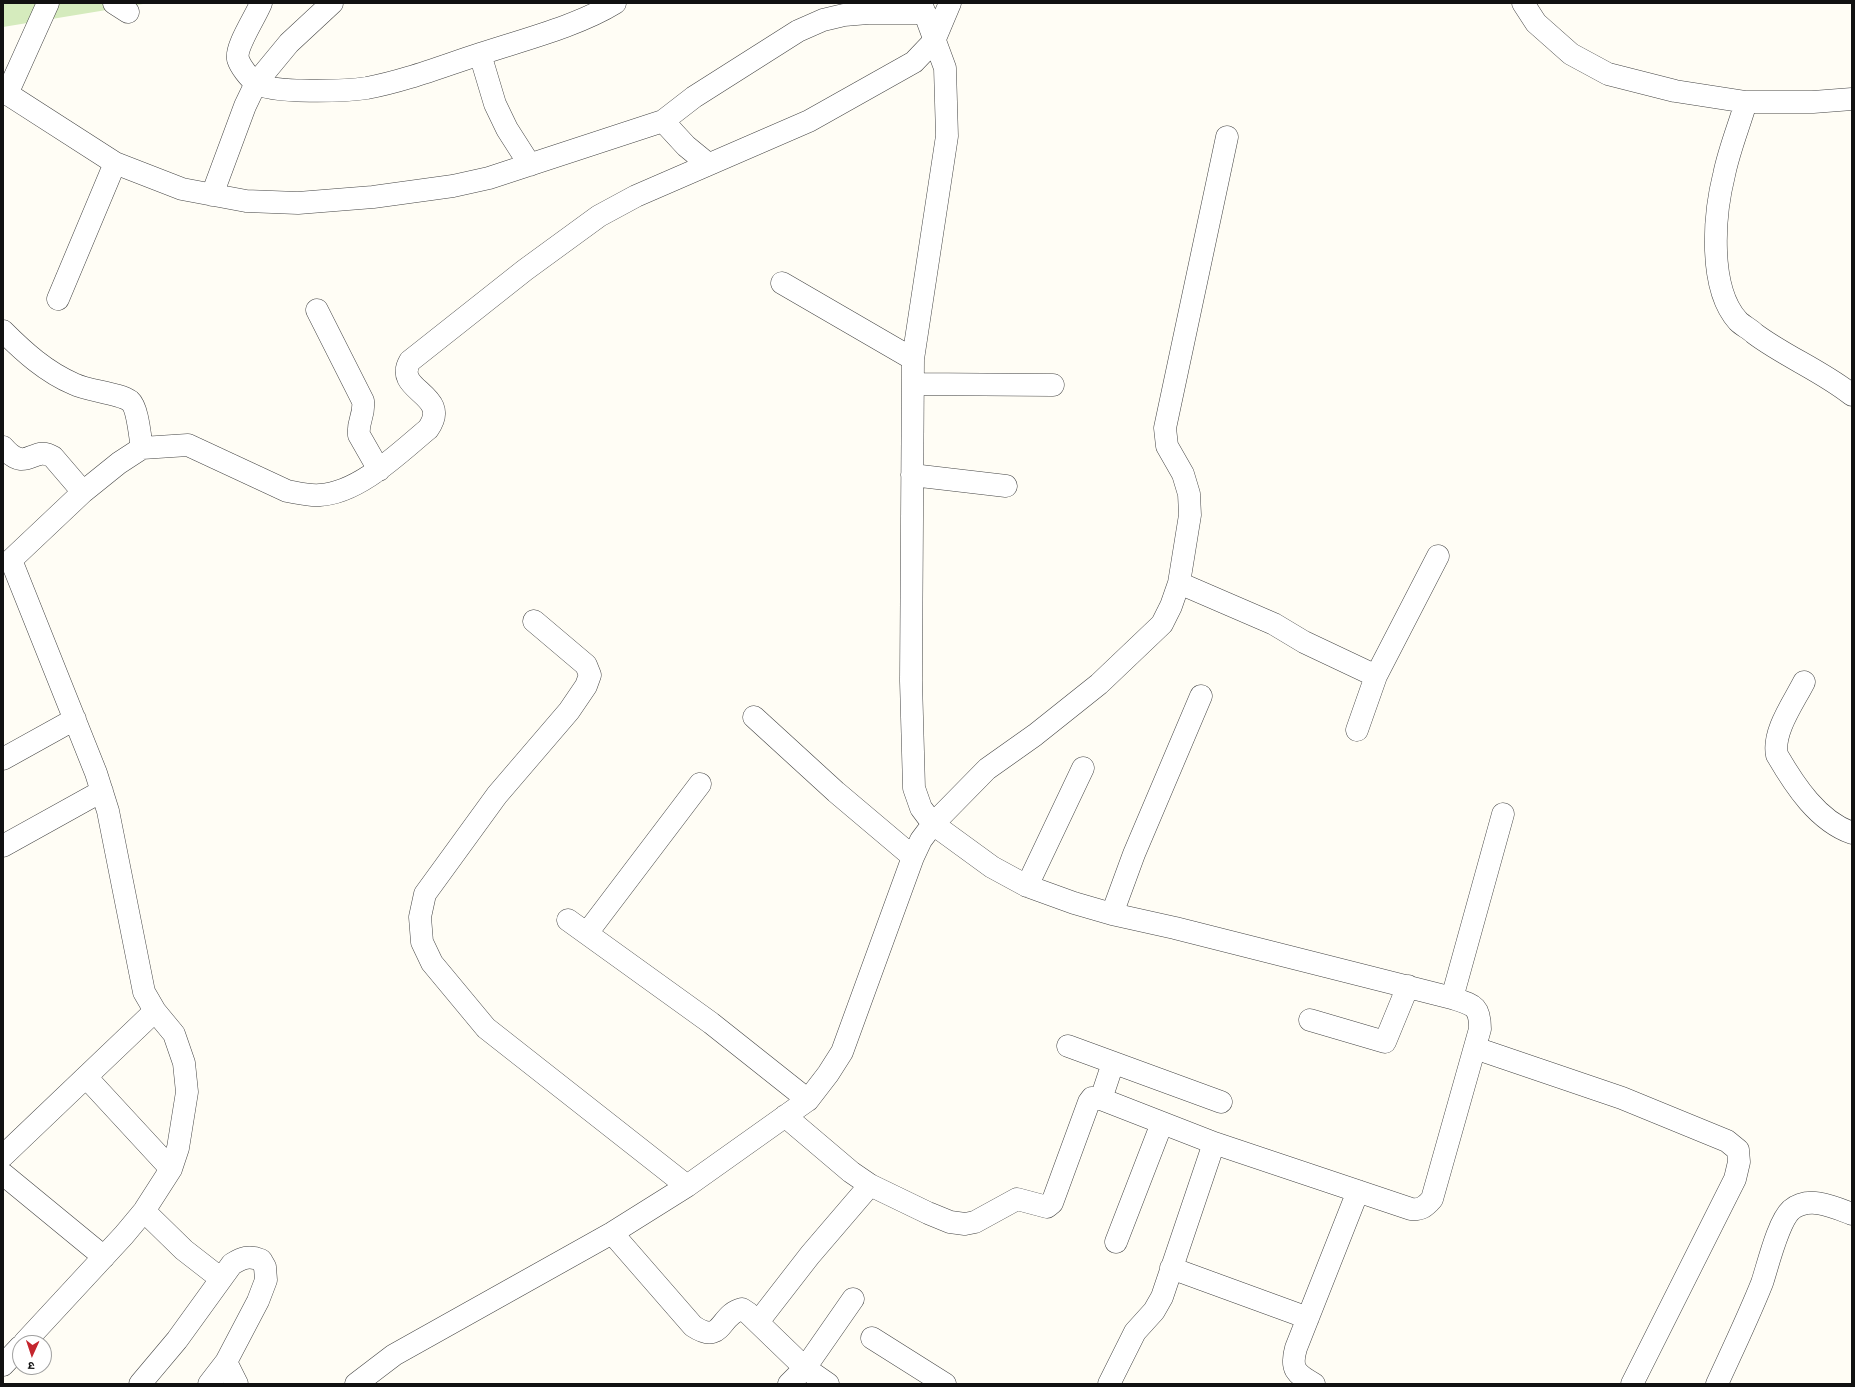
<!DOCTYPE html>
<meta charset="utf-8">
<style>
body{margin:0}
#map{position:relative;width:1855px;height:1387px;overflow:hidden;background:#fffdf5;font-family:Merriweather,"Noto Sans Devanagari",serif}
canvas{display:block}
.frame{position:absolute;inset:0;border:4px solid #111;pointer-events:none}
.north{position:absolute;left:12px;top:1335px;width:40px;height:40px;box-sizing:border-box;background:#fff;border:1px solid #a0a0a0;border-radius:50%;rotate:183deg;font-size:11px;font-weight:700;line-height:16px;text-align:center;color:#111}
.north::after{content:'';display:block;margin:auto;width:14px;height:18px;background:#c4262e;clip-path:polygon(50% 0,100% 100%,50% 72%,0 100%)}
</style>
<div id="map">
<canvas width="1855" height="1387"></canvas>
<div class="frame"></div>
<div class="north">उ</div>
</div>
<script>
const c = document.querySelector('canvas').getContext('2d');
c.lineJoin = 'round';
function fillPath(path, color) { c.fillStyle = color; c.fill(path, 'evenodd'); }
function strokePath(path, color, width, dash) { c.strokeStyle = color; c.lineWidth = width; c.lineCap = dash ? 'butt' : 'round'; c.setLineDash(dash || []); c.stroke(path); }
const green = new Path2D(`
 M 3,3 L 149,3 L 3,27 Z`);
const minor = new Path2D(`
 M 114,3 L 128,12
 M 261,3 C 256,16 235,47 238,59 C 240,66 249,78 256,83 C 271,94 347,91 367,88 C 405,81 443,66 480,54 L 495,104 L 507,129 L 530,165
 M 1523,3 L 1536,23 L 1571,54 L 1608,74 L 1675,91 L 1746,102 L 1813,102 L 1852,99
 M 480,54 C 522,40 578,26 615,3
 M 3,91 L 115,163 L 182,189 L 246,201 L 298,203 L 373,197 L 453,186 L 489,178 L 663,121 L 694,97 L 798,31 L 823,20 L 844,15 L 868,13 L 925,13
 M 7,94 L 48,3
 M 1746,102 C 1739,126 1729,150 1724,175 C 1714,215 1708,288 1738,321 C 1743,326 1750,329 1755,334 C 1786,357 1822,371 1852,395
 M 663,121 L 686,146 L 708,164
 M 212,195 L 245,106 L 256,83 L 289,43 L 332,3
 M 782,283 L 913,359
 M 58,299 L 115,163
 M 317,310 L 363,401 C 365,415 357,422 359,435 L 379,470
 M 3,331 C 24,352 46,372 74,384 C 88,391 119,393 130,401 C 138,408 140,438 142,448
 M 913,384 L 1053,385
 M 3,447 C 27,475 33,444 53,457 L 83,492
 M 912,475 L 1006,486
 M 1179,583 L 1274,624 L 1304,642 L 1376,676
 M 534,621 L 586,665 L 590,675 L 586,686 L 569,711 L 497,795 L 425,894 L 420,917 L 422,942 L 432,963 L 486,1028 L 687,1186
 M 1804,682 C 1794,702 1772,732 1777,755 C 1795,786 1818,821 1852,833
 M 754,717 L 836,792 L 913,857
 M 1357,730 L 1376,676 L 1438,556
 M 3,759 L 75,719
 M 3,846 L 102,791
 M 1027,886 L 1083,768
 M 1112,914 L 1134,854 L 1201,696
 M 568,920 L 711,1023 L 808,1100
 M 587,933 L 700,784
 M 1452,998 L 1503,814
 M 1310,1020 L 1385,1042 L 1408,986
 M 1068,1046 L 1221,1102
 M 1475,1048 L 1622,1098 L 1727,1141 L 1738,1150 L 1739,1162 L 1735,1179 L 1632,1384
 M 87,1078 L 171,1169
 M 1101,1099 L 1113,1063
 M 785,1116 L 851,1172 L 870,1185 L 928,1213 L 950,1222 L 965,1224 L 975,1222 L 1017,1199 L 1047,1207 L 1052,1203 L 1089,1102 L 1092,1098 L 1101,1099 L 1214,1143 L 1411,1209 C 1421,1210 1425,1207 1432,1199 L 1480,1029 C 1480,1005 1473,1005 1452,998 L 1175,928 L 1112,914 L 1074,903 L 1027,886 L 992,867 L 933,824 L 921,808 L 914,788 L 911,681 L 913,359 L 947,136 L 945,68 L 921,3
 M 3,1156 L 155,1011
 M 3,1174 L 104,1257
 M 144,1211 L 184,1250 L 220,1278
 M 612,1233 L 693,1326 C 723,1346 719,1314 742,1309 L 748,1313 L 805,1368 L 828,1384
 M 1116,1242 L 1162,1123
 M 1171,1268 L 1308,1318
 M 758,1322 L 810,1255 L 870,1185
 M 872,1338 L 945,1384
 M 24,1343 L 124,1235 L 144,1211 L 171,1169 L 178,1148 L 187,1092 L 184,1063 L 174,1034 L 155,1011 L 144,992 L 108,811 L 96,773 L 11,560 L 83,492 L 119,463 L 142,448 L 188,445 L 287,491 C 298,493 309,496 320,495 C 359,493 399,453 428,429 C 453,394 392,391 410,361 L 525,270 L 599,216 L 636,196 L 809,121 L 914,62 L 934,41 L 950,3
 M 226,1362 L 237,1384
 M 3,1365 L 20,1347
 M 140,1384 L 177,1340 L 232,1264 C 242,1258 249,1255 261,1260 L 265,1267 L 266,1280 L 258,1301 L 226,1362 L 209,1384
 M 356,1384 L 394,1355 L 612,1233 L 687,1186 L 808,1100 L 828,1074 L 842,1052 L 913,857 L 921,840 L 933,824 L 987,769 L 1035,735 L 1099,684 L 1162,624 L 1171,606 L 1179,583 L 1190,515 L 1189,494 L 1183,474 L 1167,446 L 1165,428 L 1227,137
 M 789,1384 L 805,1368 L 853,1299
 M 1109,1384 L 1135,1332 L 1154,1311 L 1162,1297 L 1214,1143
 M 1314,1384 C 1296,1374 1290,1369 1296,1348 L 1358,1191
 M 1717,1384 C 1732,1351 1748,1318 1762,1283 C 1768,1265 1778,1222 1791,1210 C 1809,1195 1834,1207 1852,1214`);
fillPath(green, '#d5ebbd');
strokePath(minor, '#444', 23);
strokePath(minor, '#fff', 22);
</script>
